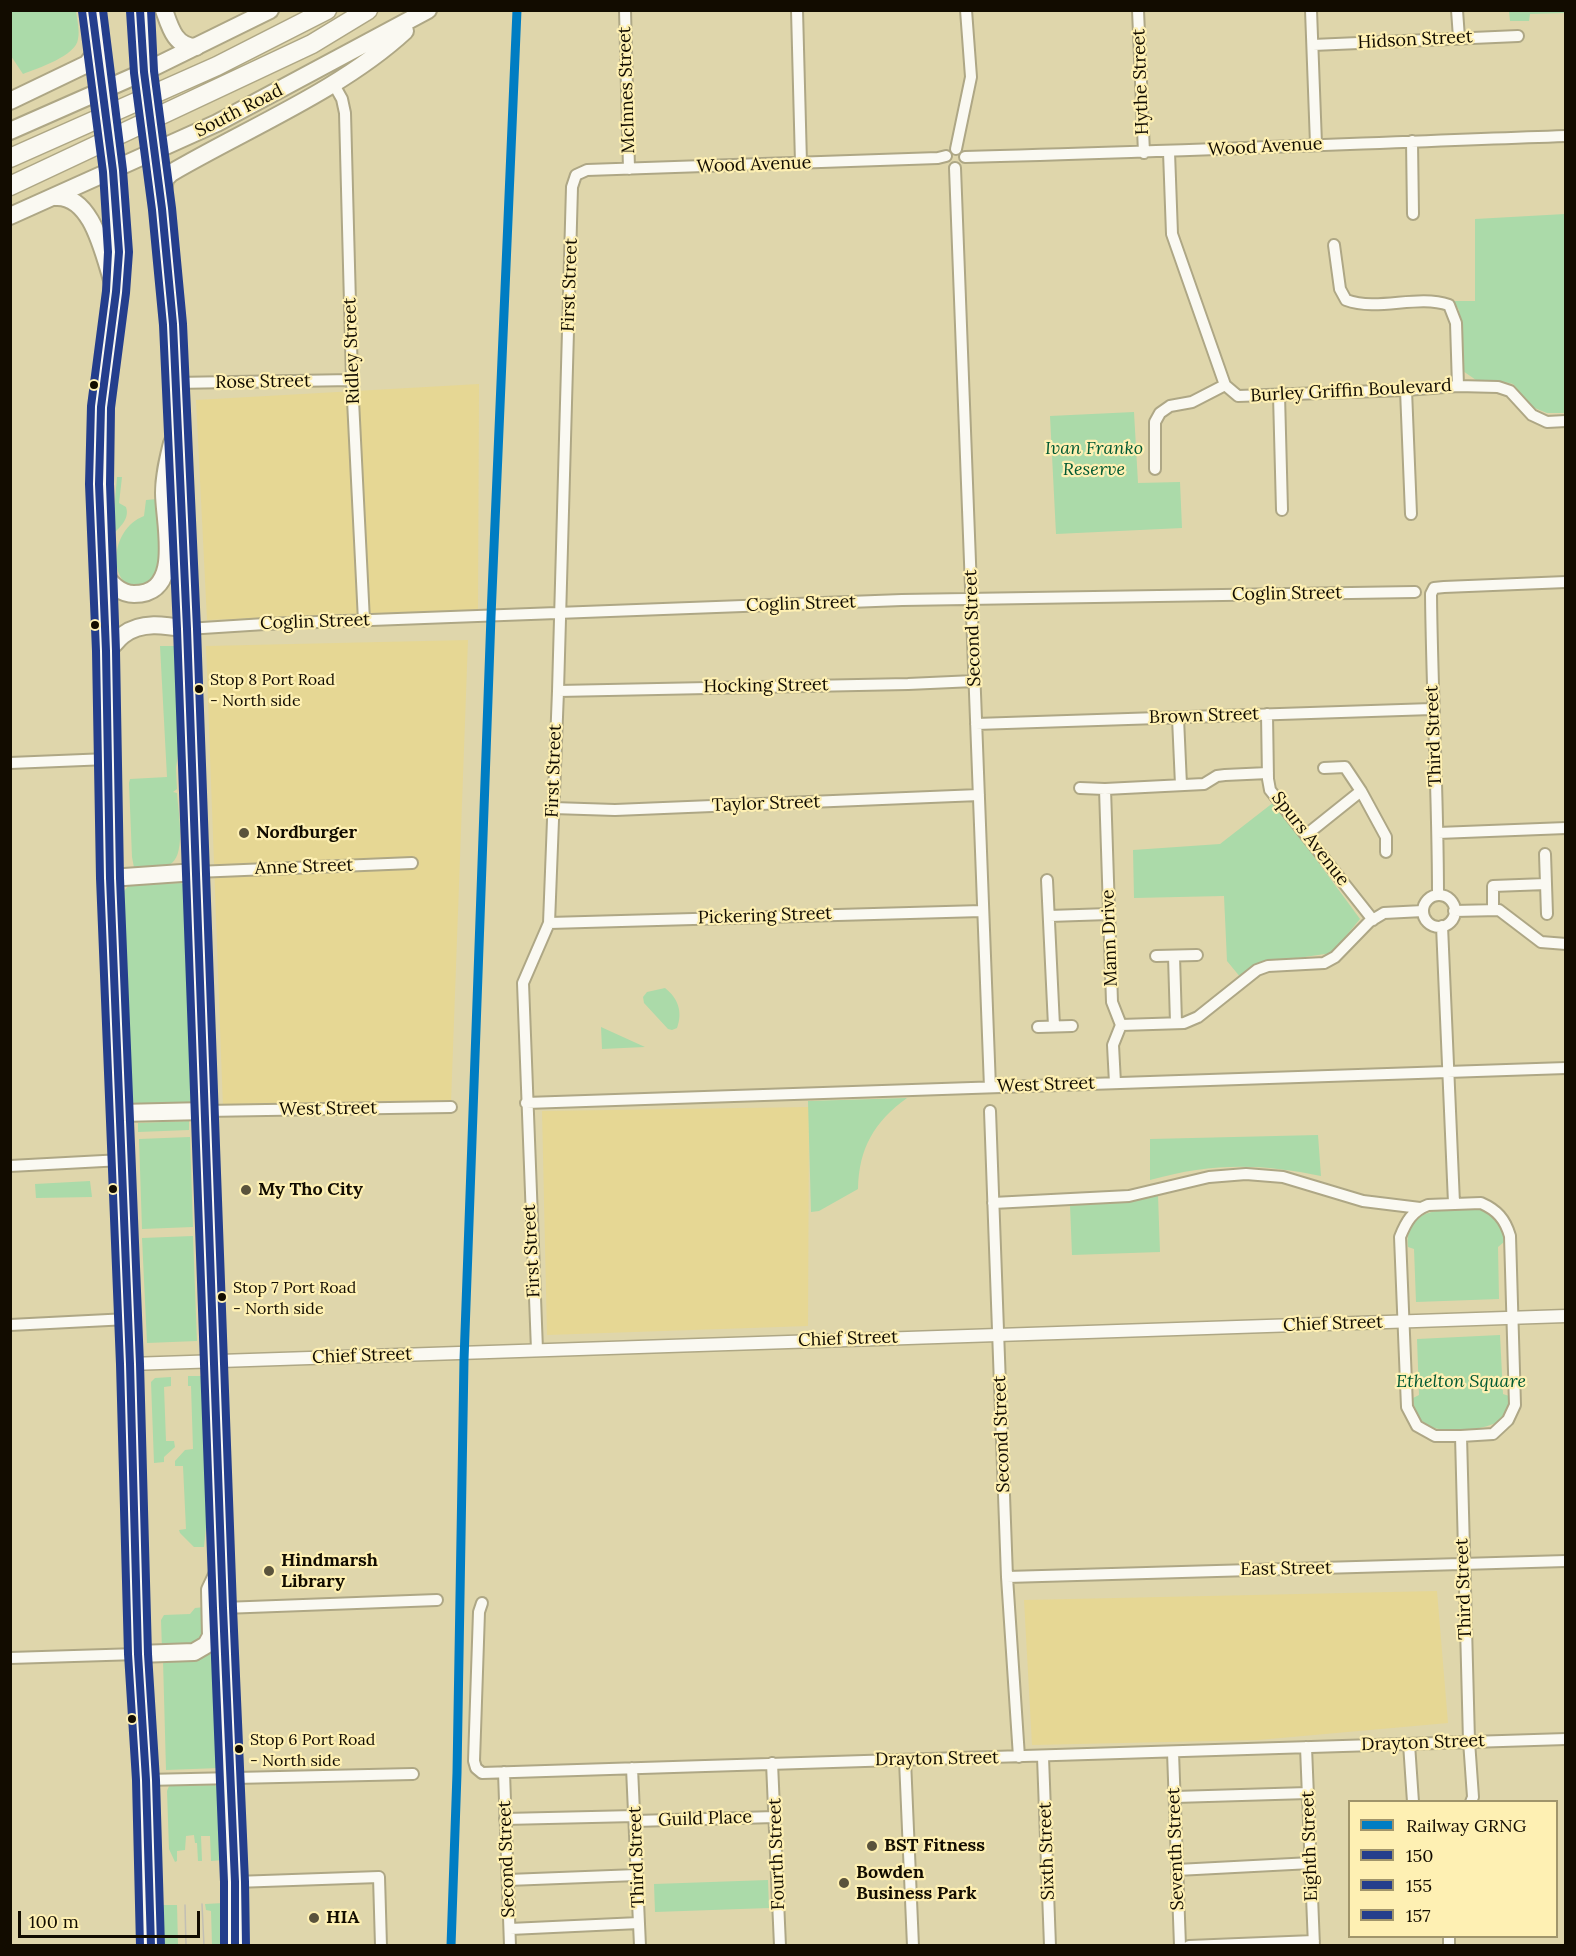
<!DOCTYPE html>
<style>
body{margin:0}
#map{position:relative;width:1576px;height:1956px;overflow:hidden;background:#dfd6ab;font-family:Lora,serif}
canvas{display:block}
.frame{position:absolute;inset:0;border:12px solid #120c00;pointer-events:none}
.legend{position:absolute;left:1348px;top:1800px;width:210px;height:138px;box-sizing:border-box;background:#fef0b3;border:2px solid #a0956b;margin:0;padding:8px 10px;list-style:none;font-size:18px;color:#120c00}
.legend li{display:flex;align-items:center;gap:12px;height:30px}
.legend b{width:30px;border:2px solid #a0956b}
.scale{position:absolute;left:18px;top:1911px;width:182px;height:27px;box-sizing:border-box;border:3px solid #120c00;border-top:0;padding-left:8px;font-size:18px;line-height:21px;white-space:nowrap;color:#120c00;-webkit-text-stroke:4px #fef0b3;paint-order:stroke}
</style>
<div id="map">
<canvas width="1576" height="1956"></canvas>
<div class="frame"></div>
<ul class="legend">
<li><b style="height:8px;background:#007dc3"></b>Railway GRNG</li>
<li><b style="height:8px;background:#243e8c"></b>150</li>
<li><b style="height:8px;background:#243e8c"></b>155</li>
<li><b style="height:8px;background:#243e8c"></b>157</li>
</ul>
<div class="scale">100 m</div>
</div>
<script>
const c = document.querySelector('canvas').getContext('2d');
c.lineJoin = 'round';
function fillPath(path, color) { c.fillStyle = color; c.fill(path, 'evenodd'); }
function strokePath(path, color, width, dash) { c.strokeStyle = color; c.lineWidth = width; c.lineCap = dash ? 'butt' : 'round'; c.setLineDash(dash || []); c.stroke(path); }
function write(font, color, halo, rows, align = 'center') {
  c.font = font + ' Lora,serif'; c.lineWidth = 4.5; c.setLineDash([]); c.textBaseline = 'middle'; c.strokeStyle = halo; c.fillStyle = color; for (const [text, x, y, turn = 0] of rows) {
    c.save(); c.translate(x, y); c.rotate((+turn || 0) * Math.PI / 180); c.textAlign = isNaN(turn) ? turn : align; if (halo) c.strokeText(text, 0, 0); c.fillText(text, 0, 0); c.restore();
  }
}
const built = new Path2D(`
 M 479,384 L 478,610 L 207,620 L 196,400 Z
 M 468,640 L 451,1102 L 223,1108 L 206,646 Z
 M 809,1107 L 808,1326 L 547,1335 L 542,1111 Z
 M 1437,1591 L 1448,1723 L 1258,1740 L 1032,1745 L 1024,1600 Z`);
const green = new Path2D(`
 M 1565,10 L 1565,13 L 1530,14 L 1529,21 L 1510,21 L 1509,11 Z
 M 10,11 L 76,11 C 77,19 80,31 78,39 C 76,56 38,68 23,74 L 11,56 Z
 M 1565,214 L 1565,413 L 1547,413 L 1532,407 L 1513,384 L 1496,380 L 1476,380 L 1463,371 L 1459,310 L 1453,301 L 1475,301 L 1475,219 Z
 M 1134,412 L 1138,483 L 1180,482 L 1182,528 L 1056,534 L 1050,416 Z
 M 117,477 L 122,477 L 119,503 L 126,507 C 130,519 120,527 112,535 Z
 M 157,499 C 159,522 164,548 158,570 C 156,576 151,581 146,583 C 111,601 103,532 144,516 L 146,500 Z
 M 160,646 L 177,646 L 181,734 L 176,768 L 177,789 L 173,792 L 177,793 C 178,810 186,852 172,863 C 163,870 146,871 135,873 L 132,857 L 129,783 L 130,779 L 167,777 Z
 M 1274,802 L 1360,919 L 1332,953 L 1263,963 L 1241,978 L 1227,961 L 1224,896 L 1134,898 L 1133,850 L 1220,844 Z
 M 181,883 L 186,886 L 188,906 L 194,1100 L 191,1106 L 135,1107 L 131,1101 L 124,891 L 129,885 Z
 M 665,988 C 678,998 683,1012 677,1028 L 672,1030 L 668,1029 L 644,1003 L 643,997 L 647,992 Z
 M 601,1027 L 645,1047 L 602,1049 Z
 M 907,1098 C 874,1122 859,1148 858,1189 L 819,1211 L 811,1212 L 808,1101 Z
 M 189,1121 L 189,1130 L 138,1132 L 138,1123 Z
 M 1318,1135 L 1321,1176 C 1260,1163 1210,1163 1150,1180 L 1150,1139 Z
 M 190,1137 L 193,1227 L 142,1229 L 139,1139 Z
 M 90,1181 L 92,1197 L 36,1198 L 35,1184 Z
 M 1158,1195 L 1160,1252 L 1072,1255 L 1070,1205 L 1129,1202 Z
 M 1476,1208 C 1495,1213 1502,1223 1504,1242 L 1498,1247 L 1499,1299 L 1416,1302 L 1414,1249 L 1408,1247 C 1404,1205 1448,1210 1476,1208 Z
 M 193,1236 L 197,1341 L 147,1343 L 142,1238 Z
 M 1500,1335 L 1503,1394 L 1509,1396 C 1508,1404 1508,1412 1503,1418 C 1491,1431 1442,1434 1427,1425 C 1417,1419 1414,1409 1413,1398 L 1419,1395 L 1417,1339 Z
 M 188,1376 L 202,1376 L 204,1378 L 209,1498 L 204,1547 L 194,1547 L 180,1533 L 179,1530 L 186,1529 L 183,1466 L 175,1466 L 175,1461 L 185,1450 L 193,1449 L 191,1386 L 188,1386 Z
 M 171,1377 L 171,1386 L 164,1387 L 166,1441 L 174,1441 L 175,1447 L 164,1457 L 164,1462 L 154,1463 L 151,1382 L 155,1378 Z
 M 205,1607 L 207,1632 L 202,1643 L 162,1650 L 161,1620 L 164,1615 L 190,1614 L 195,1608 Z
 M 215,1645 L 220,1768 L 166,1770 L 163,1660 C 184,1659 201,1663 215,1645 Z
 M 215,1785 L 221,1790 L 223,1860 L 211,1861 L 210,1836 L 201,1836 L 202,1861 L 198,1861 L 197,1843 L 195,1843 L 194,1835 L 186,1836 L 185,1850 L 177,1851 L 177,1861 L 175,1862 L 169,1849 L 167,1791 L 169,1786 Z
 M 768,1880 L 769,1908 L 655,1912 L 654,1884 Z
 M 224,1903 L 226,1945 L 212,1945 L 211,1911 L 206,1910 L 205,1904 Z
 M 161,1905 L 177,1905 L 178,1945 L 163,1945 Z`);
const minor = new Path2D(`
 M 625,10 L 629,169
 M 797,10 L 801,163
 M 1138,10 L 1144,153
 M 1311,10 L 1316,144
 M 1457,10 L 1459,38
 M 1313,45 L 1518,36
 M 333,83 L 342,99 L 345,113 L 352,380 L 364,621
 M 1412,141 L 1413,214
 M 956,149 L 971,77 L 966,10
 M 1169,152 L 1172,234 L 1225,385 L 1238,396 L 1406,390 L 1458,386 L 1498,387 L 1510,391 L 1532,415 L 1547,422 L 1566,421
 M 965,157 C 1165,152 1365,143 1566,136
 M 955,168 L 990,1087
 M 1334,245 L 1340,289 L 1346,300 C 1379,312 1416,294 1449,305 L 1456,323 L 1458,386
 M 174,383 L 352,380
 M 1406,390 L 1411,514
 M 1279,395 L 1282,510
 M 1155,469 L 1155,422 L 1160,413 L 1170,406 L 1192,402 L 1225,385
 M 187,629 L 265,624 L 902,600 L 1415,592
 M 558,691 L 908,684 L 974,681
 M 1267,714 L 1268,779 L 1270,790 L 1373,920
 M 1178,718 L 1181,785
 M 976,724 L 1432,709
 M 10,763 L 108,759
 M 1324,768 L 1345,767 L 1361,791 L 1386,837 L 1386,852
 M 1080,788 L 1105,789 L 1204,784 L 1217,776 L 1225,775 L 1268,773
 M 1105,789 L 1112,1002 L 1121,1025 L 1113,1045 L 1115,1083
 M 553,808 L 615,810 L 979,795
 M 1438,833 L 1566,828
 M 1306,835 L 1361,791
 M 1545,854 L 1547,914
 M 196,872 L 412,863
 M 1047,880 L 1054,1026
 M 1438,895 C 1438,795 1432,694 1431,594 L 1434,588 L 1444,587 L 1566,582
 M1423 911a16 16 0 1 1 32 0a16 16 0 1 1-32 0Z
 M 1493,909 L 1493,886 L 1546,884
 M 1454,911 L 1499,910 L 1541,942 L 1566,944
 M 1049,916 L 1109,914
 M 549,923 L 982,911
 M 1442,926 L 1454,1203
 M 1156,956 L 1197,955
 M 1174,956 L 1176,1023
 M 1121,1025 L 1184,1023 L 1198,1017 L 1257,970 L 1268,966 L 1324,963 L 1335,957 L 1369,922 L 1384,913 L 1423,911
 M 1038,1027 L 1072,1026
 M 526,1103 L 1566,1068
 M 205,1111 L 451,1107
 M 990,1111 L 1007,1577 L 1019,1757
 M 10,1166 L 122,1160
 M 993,1203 L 1129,1196 L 1209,1177 L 1246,1174 L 1283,1177 L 1363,1201 L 1420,1208
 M 1481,1203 C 1497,1210 1505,1219 1510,1236 L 1515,1405 L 1508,1420 L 1493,1434 L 1461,1436 L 1435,1436 L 1417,1426 L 1407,1407 L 1400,1237 C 1406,1222 1412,1211 1428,1205 Z
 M 10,1325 L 128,1319
 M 537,1350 L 523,983 L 549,923 L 558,691 L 572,187 L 576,175 L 587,170 L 938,158 L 946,156
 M 1461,1436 L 1469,1741 L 1473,1797 L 1471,1802
 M 1007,1577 L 1566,1561
 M 482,1603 L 479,1612 L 474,1761 L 476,1768 L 482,1773 L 1566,1739
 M 223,1608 L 437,1600
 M 10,1658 L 138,1654
 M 1409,1744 L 1413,1802
 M 1306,1747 L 1314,1946
 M 1173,1752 L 1180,1946
 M 1043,1757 L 1050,1946
 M 905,1760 L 913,1946
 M 772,1763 L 780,1946
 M 632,1768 L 640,1946
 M 504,1772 L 510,1946
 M 146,1780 L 413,1774
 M 1175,1797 L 1308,1793
 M 505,1819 L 635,1816
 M 635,1821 L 775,1817
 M 1177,1870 L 1311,1863
 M 508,1880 L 637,1875
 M 235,1882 L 379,1877 L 381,1946
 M 510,1929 L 639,1923
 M 1449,1936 L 1449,1946
 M 1189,1946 L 1314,1941`);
const tertiary = new Path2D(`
 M 130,1364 L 1566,1316`);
const primary = new Path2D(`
 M 10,101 L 87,64 L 93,56 L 96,42
 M 10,131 L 144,72 L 270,10
 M 162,197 L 165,179 L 171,173 C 246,129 341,90 405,31
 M 10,216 L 217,123 L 428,10`);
const trunk = new Path2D(`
 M 92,10 L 104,100
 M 140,10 L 145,82
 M 164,10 C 170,27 175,47 196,47
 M 152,136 L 162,209 L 173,324 L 187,629 L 223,1608 L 235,1882 L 235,1946
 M 110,156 L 119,252 L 116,292 L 101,407 L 99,484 L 106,651 L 110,878 L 130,1364 L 138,1654 L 146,1780 L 151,1946
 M 55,197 C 93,194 104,257 114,286
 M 102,570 C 109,582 119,594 134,594 C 184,594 164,524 164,493 C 164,475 168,460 172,443
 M 106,651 C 116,645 115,641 123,635 C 141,621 165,625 187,629
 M 110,878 L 196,872
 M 120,1113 L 205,1111
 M 138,1654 L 194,1652 L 206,1645 L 211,1636 L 210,1590 L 219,1571`);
const motorway = new Path2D(`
 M 10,158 L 217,66 L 327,10
 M 10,186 L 312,44 L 368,10`);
const tram = new Path2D(`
 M 202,1904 L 204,1946
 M 185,1905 L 186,1946`);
const trunkBridge = new Path2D(`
 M 145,82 L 152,136
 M 104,100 L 110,156`);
const bus1 = new Path2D(`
 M 92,10 L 113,171 L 119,252 L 116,292 L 101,407 L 99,484 L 106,651 L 110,878 L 130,1364 L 138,1654 L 146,1780 L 151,1946
 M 140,10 L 144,72 L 162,209 L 173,324 L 187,629 L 223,1608 L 235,1882 L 235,1946`);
const bus2 = new Path2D(`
 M 82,11 L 103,172 L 108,252 L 106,291 L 91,406 L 89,484 L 96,651 L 100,878 L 120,1364 L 128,1654 L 136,1780 L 140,1946
 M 130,11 L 134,73 L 152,210 L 163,325 L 177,629 L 213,1608 L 224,1882 L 224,1946`);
const bus3 = new Path2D(`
 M 103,10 L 123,170 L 129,252 L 126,293 L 111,408 L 110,484 L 116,651 L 120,878 L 140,1364 L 148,1654 L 156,1780 L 161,1946
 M 151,10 L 154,71 L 172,208 L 183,324 L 197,629 L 233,1608 L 245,1882 L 246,1946`);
const rail1 = new Path2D(`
 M 451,1946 L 457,1773 L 464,1360 L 491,616 L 517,10`);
const markers = [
 [94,385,5,"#120c00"],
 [95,625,5,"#120c00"],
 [199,689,5,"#120c00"],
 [244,833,6,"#5a533c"],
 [113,1189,5,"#120c00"],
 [246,1190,6,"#5a533c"],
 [222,1297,5,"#120c00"],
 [269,1571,6,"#5a533c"],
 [132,1719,5,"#120c00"],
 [239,1749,5,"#120c00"],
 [872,1846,6,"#5a533c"],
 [844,1883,6,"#5a533c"],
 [314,1918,6,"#5a533c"]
];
const busNames = [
 ["Stop 8 Port Road",210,680],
 ["- North side",210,701],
 ["Stop 7 Port Road",233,1288],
 ["- North side",233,1309],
 ["Stop 6 Port Road",250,1740],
 ["- North side",250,1761]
];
const streetNames = [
 ["Hidson Street",1415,40,-3],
 ["Hythe Street",1141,82,-92],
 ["McInnes Street",627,90,-92],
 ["South Road",239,111,-27],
 ["Wood Avenue",1265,147,-3],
 ["Wood Avenue",754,165,-2],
 ["First Street",570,285,-88],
 ["Ridley Street",352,351,-92],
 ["Rose Street",263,382,-1],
 ["Burley Griffin Boulevard",1351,391,-3],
 ["Coglin Street",1287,594,-1],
 ["Coglin Street",801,604,-2],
 ["Coglin Street",315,622,-2],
 ["Second Street",973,628,-92],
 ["Hocking Street",766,686,-1],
 ["Brown Street",1204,716,-2],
 ["Third Street",1434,736,-92],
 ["First Street",554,771,-88],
 ["Taylor Street",766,804,-2],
 ["Spurs Avenue",1310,839,52],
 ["Anne Street",304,867,-2],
 ["Pickering Street",765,916,-2],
 ["Mann Drive",1110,938,-92],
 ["West Street",1046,1085,-2],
 ["West Street",328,1109,-1],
 ["First Street",532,1251,-93],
 ["Chief Street",1333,1324,-2],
 ["Chief Street",848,1339,-2],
 ["Chief Street",362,1356,-2],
 ["Second Street",1002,1434,-92],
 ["East Street",1286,1569,-1],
 ["Third Street",1464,1589,-92],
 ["Drayton Street",1423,1743,-2],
 ["Drayton Street",937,1759,-1],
 ["Guild Place",705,1819,-2],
 ["Eighth Street",1310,1846,-92],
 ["Seventh Street",1176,1849,-92],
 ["Sixth Street",1047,1851,-92],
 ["Fourth Street",777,1854,-92],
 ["Third Street",637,1857,-92],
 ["Second Street",507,1859,-92]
];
const parkNames = [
 ["Ivan Franko",1094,449],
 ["Reserve",1094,470],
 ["Ethelton Square",1461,1382]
];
const poiNames = [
 ["Nordburger",256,833],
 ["My Tho City",258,1190],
 ["Hindmarsh",281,1561],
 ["Library",281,1582],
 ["BST Fitness",884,1846],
 ["Bowden",856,1873],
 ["Business Park",856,1894],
 ["HIA",326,1918]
];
fillPath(built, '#e6d794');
fillPath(green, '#abdaa9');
strokePath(minor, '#aea785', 14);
strokePath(tertiary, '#aea785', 15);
strokePath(primary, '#aea785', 20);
strokePath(trunk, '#aea785', 20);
strokePath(motorway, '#aea785', 21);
strokePath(minor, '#faf9f2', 10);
strokePath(tertiary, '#faf9f2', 12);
strokePath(primary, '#faf9f2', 16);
strokePath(trunk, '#faf9f2', 16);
strokePath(motorway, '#faf9f2', 18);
strokePath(tram, '#c2bfb4', 1.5);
strokePath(trunkBridge, '#aea785', 20, []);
strokePath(trunkBridge, '#faf9f2', 16);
strokePath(bus1, '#243e8c', 8);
strokePath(bus2, '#243e8c', 8);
strokePath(bus3, '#243e8c', 8);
strokePath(rail1, '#007dc3', 9);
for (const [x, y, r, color] of markers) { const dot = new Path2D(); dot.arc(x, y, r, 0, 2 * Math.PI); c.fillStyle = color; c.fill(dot); strokePath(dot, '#fef0b3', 2); }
write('16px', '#120c00', '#fef0b3', busNames, 'left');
write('18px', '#120c00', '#fef0b3', streetNames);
write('italic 18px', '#005933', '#fef0b3', parkNames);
write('bold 18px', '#120c00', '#fef0b3', poiNames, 'left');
</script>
